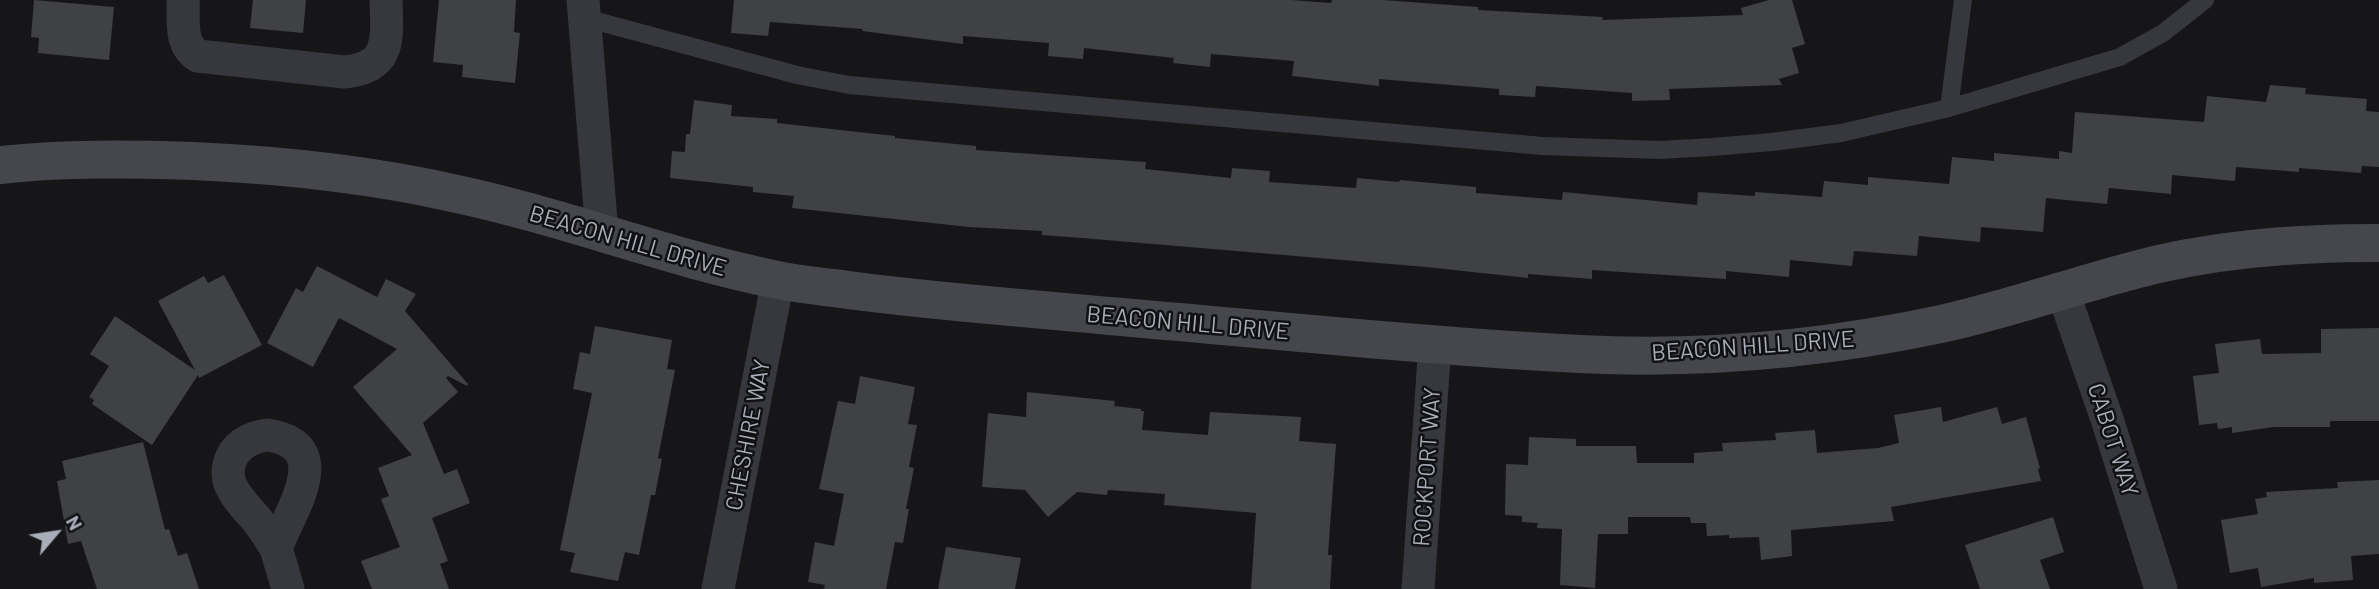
<!DOCTYPE html>
<style>
body{margin:0}
#map{position:relative;width:2379px;height:589px;overflow:hidden;background:#161618;font-family:Barlow,sans-serif}
canvas{display:block}
.north{position:absolute;left:21px;top:498px;width:70px;height:70px;-webkit-text-stroke:5px #111113;paint-order:stroke;rotate:61deg;font-size:19px;font-weight:700;line-height:28px;text-align:center;color:#a8adb8}
.north::after{content:'';display:block;margin:auto;width:24px;height:32px;background:#a8adb8;clip-path:polygon(50% 0,100% 100%,50% 72%,0 100%)}
</style>
<div id="map">
<canvas width="2379" height="589"></canvas>
<div class="north">N</div>
</div>
<script>
const c = document.querySelector('canvas').getContext('2d');
c.lineJoin = 'round';
function fillPath(path, color) { c.fillStyle = color; c.fill(path, 'evenodd'); }
function strokePath(path, color, width, dash) { c.strokeStyle = color; c.lineWidth = width; c.lineCap = dash ? 'butt' : 'round'; c.setLineDash(dash || []); c.stroke(path); }
function write(font, color, halo, rows, align = 'center') {
  c.font = font + ' Barlow,sans-serif'; c.lineWidth = 5; c.setLineDash([]); c.textBaseline = 'middle'; c.strokeStyle = halo; c.fillStyle = color; for (const [text, x, y, turn = 0] of rows) {
    c.save(); c.translate(x, y); c.rotate((+turn || 0) * Math.PI / 180); c.textAlign = isNaN(turn) ? turn : align; if (halo) c.strokeText(text, 0, 0); c.fillText(text, 0, 0); c.restore();
  }
}
const building = new Path2D(`
 M 34,0 L 114,7 L 109,60 L 38,53 L 39,38 L 31,37 Z
 M 253,0 L 306,0 L 303,33 L 250,28 Z
 M 439,0 L 516,0 L 514,32 L 520,33 L 515,83 L 462,77 L 463,65 L 433,62 Z
 M 734,0 L 1291,0 L 1331,3 L 1332,0 L 1383,0 L 1478,7 L 1478,10 L 1603,17 L 1602,20 L 1743,15 L 1741,8 L 1769,0 L 1792,0 L 1805,44 L 1792,48 L 1799,73 L 1779,79 L 1782,85 L 1669,89 L 1670,100 L 1632,101 L 1632,93 L 1536,86 L 1535,97 L 1499,95 L 1499,89 L 1379,79 L 1379,86 L 1292,76 L 1294,61 L 1211,54 L 1210,67 L 1173,63 L 1174,58 L 1084,48 L 1083,59 L 1048,56 L 1049,43 L 963,36 L 963,44 L 862,31 L 863,29 L 770,22 L 768,36 L 731,33 Z
 M 2270,85 L 2306,88 L 2305,94 L 2367,99 L 2366,111 L 2379,112 L 2379,167 L 2362,166 L 2361,173 L 2299,168 L 2299,172 L 2236,167 L 2235,181 L 2172,175 L 2171,194 L 2109,188 L 2107,204 L 2046,198 L 2043,232 L 1981,227 L 1980,242 L 1919,236 L 1917,256 L 1854,251 L 1852,266 L 1790,260 L 1789,277 L 1726,271 L 1726,279 L 1592,270 L 1592,279 L 1528,274 L 1528,278 L 1426,267 L 1082,238 L 1042,235 L 1042,231 L 969,227 L 792,208 L 794,196 L 753,192 L 753,187 L 670,178 L 672,151 L 685,152 L 686,134 L 690,134 L 694,100 L 732,105 L 731,116 L 777,119 L 777,123 L 895,136 L 895,138 L 976,146 L 976,150 L 1146,162 L 1145,169 L 1231,178 L 1232,168 L 1270,171 L 1269,182 L 1356,188 L 1357,178 L 1399,182 L 1400,180 L 1476,187 L 1476,193 L 1562,200 L 1563,192 L 1697,205 L 1698,192 L 1755,196 L 1755,192 L 1822,197 L 1824,181 L 1868,185 L 1868,177 L 1949,184 L 1952,157 L 1994,161 L 1994,153 L 2059,159 L 2059,151 L 2072,153 L 2075,112 L 2204,122 L 2207,96 L 2266,102 Z
 M 317,266 L 377,297 L 386,279 L 416,294 L 405,311 L 468,384 L 467,386 L 448,376 L 446,378 L 458,392 L 423,423 L 444,474 L 457,469 L 470,503 L 432,518 L 448,561 L 440,564 L 449,589 L 372,589 L 361,561 L 400,547 L 381,499 L 389,496 L 378,468 L 412,455 L 353,387 L 397,349 L 339,318 L 313,367 L 267,343 L 296,288 L 303,292 Z
 M 224,275 L 262,345 L 199,378 L 198,375 L 152,445 L 92,404 L 94,400 L 89,397 L 109,366 L 90,354 L 115,316 L 195,370 L 158,301 L 204,276 L 208,283 Z
 M 595,326 L 672,340 L 667,369 L 675,370 L 658,458 L 662,459 L 655,495 L 651,495 L 639,555 L 625,552 L 618,581 L 570,572 L 575,553 L 560,550 L 592,393 L 573,389 L 580,352 L 590,354 Z
 M 2379,328 L 2379,421 L 2330,421 L 2330,427 L 2274,427 L 2232,433 L 2232,427 L 2218,429 L 2217,423 L 2199,425 L 2193,376 L 2219,373 L 2215,344 L 2260,339 L 2262,354 L 2321,353 L 2321,329 Z
 M 860,376 L 915,387 L 908,424 L 917,425 L 909,467 L 914,468 L 906,509 L 909,509 L 903,543 L 895,542 L 886,589 L 824,589 L 825,585 L 808,582 L 815,542 L 834,546 L 844,494 L 819,489 L 838,401 L 855,404 Z
 M 1027,392 L 1115,401 L 1114,406 L 1141,409 L 1141,411 L 1144,411 L 1142,430 L 1208,435 L 1210,412 L 1301,417 L 1299,441 L 1336,444 L 1328,555 L 1332,555 L 1330,589 L 1251,589 L 1256,513 L 1164,505 L 1165,494 L 1108,490 L 1107,495 L 1077,492 L 1048,517 L 1025,490 L 982,487 L 988,413 L 1026,417 Z
 M 1941,407 L 1943,422 L 1997,407 L 2002,424 L 2026,417 L 2040,468 L 2038,469 L 2041,481 L 1891,507 L 1894,521 L 1791,530 L 1792,556 L 1761,560 L 1759,537 L 1729,538 L 1729,535 L 1707,536 L 1706,523 L 1691,523 L 1690,517 L 1628,517 L 1628,534 L 1598,534 L 1595,588 L 1560,585 L 1562,529 L 1537,528 L 1538,523 L 1522,522 L 1522,516 L 1505,515 L 1506,464 L 1528,465 L 1529,437 L 1576,439 L 1576,446 L 1636,446 L 1637,463 L 1694,463 L 1694,453 L 1723,451 L 1722,443 L 1776,440 L 1775,433 L 1815,430 L 1817,453 L 1878,448 L 1899,443 L 1894,415 Z
 M 143,442 L 165,530 L 169,529 L 178,556 L 187,553 L 199,589 L 97,589 L 81,541 L 68,544 L 57,481 L 66,479 L 62,461 Z
 M 2379,480 L 2379,554 L 2351,556 L 2353,580 L 2314,583 L 2314,578 L 2261,587 L 2258,568 L 2230,573 L 2221,520 L 2258,514 L 2255,499 L 2267,497 L 2266,492 L 2338,488 L 2337,482 Z
 M 2053,517 L 2064,552 L 2040,560 L 2050,589 L 1980,589 L 1965,545 Z
 M 946,547 L 1021,558 L 1015,589 L 938,589 Z`);
const lane = new Path2D(`
 M 585,18 L 797,75 L 849,85 L 1543,146 L 1660,150 L 1712,147 L 1772,142 L 1841,133 L 1949,108 L 2120,57 L 2163,33 L 2205,0
 M 1949,108 L 1963,0`);
const street = new Path2D(`
 M 183,0 C 184,20 179,44 198,56 L 344,72 C 392,68 387,38 386,0
 M 583,0 L 602,233
 M 2063,292 L 2107,419 L 2161,589
 M 267,435 C 338,445 290,511 276,548 C 270,538 264,529 257,520 C 240,500 217,481 234,453 C 242,441 254,437 267,435 Z
 M 276,548 L 288,589
 M 718,589 L 778,280
 M 1418,589 L 1435,344`);
const secondary = new Path2D(`
 M 0,165 C 65,158 128,159 193,161 C 282,165 370,174 457,194 C 564,217 666,257 773,279 C 800,285 829,287 856,291 C 941,302 1025,308 1109,316 C 1266,329 1423,346 1580,354 C 1700,360 1823,349 1941,324 C 2004,310 2065,289 2127,272 C 2209,249 2294,243 2379,243`);
const streetNames = [
 ["BEACON HILL DRIVE",628,241,16],
 ["BEACON HILL DRIVE",1188,323,5],
 ["BEACON HILL DRIVE",1753,346,-4],
 ["CHESHIRE WAY",748,435,-79],
 ["CABOT WAY",2113,440,72],
 ["ROCKPORT WAY",1427,467,-86]
];
fillPath(building, '#404145');
strokePath(lane, '#37383d', 18);
strokePath(street, '#37383d', 33);
strokePath(secondary, '#45474d', 38);
write('23px', '#a8adb8', '#111113', streetNames);
</script>
